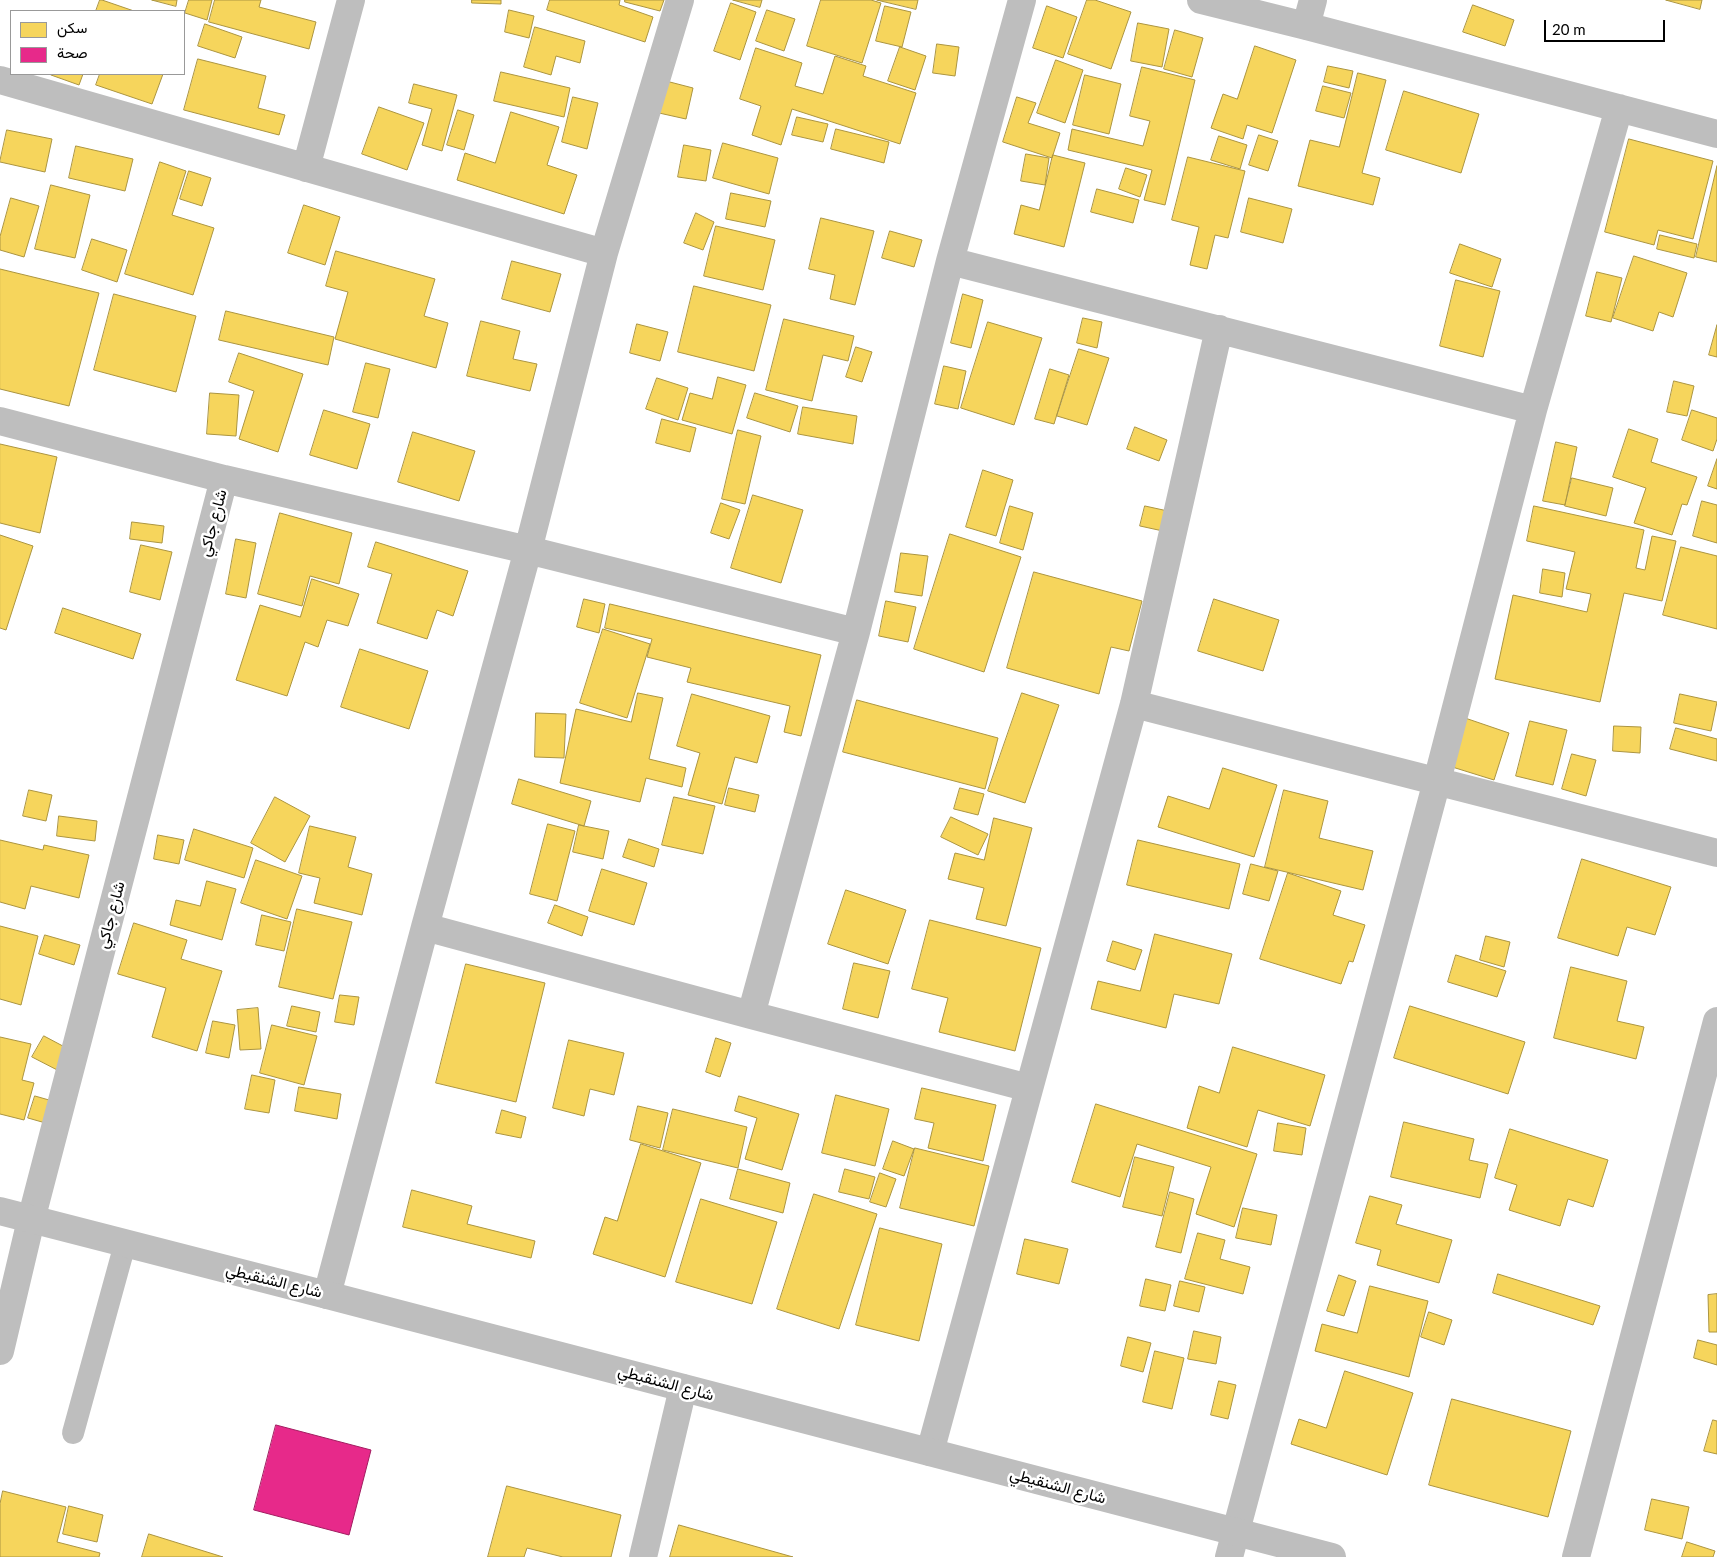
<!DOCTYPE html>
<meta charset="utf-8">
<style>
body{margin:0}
#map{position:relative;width:1717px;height:1557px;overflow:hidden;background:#fff;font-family:Lato,Vazirmatn,sans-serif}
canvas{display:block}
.legend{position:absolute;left:10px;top:10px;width:175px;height:65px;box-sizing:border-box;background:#fff;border:1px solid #999;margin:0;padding:6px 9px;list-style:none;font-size:15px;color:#000}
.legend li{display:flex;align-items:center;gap:10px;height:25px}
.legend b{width:25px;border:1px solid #999}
.scale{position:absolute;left:1544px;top:20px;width:121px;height:22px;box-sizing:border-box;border:2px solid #000;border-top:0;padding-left:6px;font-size:15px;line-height:18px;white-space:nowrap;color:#000;-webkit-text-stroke:4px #fff;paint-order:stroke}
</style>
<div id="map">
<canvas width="1717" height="1557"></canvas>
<ul class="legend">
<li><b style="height:14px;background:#f6d55c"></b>سكن</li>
<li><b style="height:14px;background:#e7298a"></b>صحة</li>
</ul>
<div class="scale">20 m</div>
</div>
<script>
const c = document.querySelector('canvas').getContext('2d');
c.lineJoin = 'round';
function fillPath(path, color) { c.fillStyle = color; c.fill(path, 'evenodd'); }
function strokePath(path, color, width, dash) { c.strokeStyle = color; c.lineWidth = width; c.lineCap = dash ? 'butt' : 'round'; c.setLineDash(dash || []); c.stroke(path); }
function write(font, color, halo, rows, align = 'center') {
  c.font = font + ' Lato,Vazirmatn,sans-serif'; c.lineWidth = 5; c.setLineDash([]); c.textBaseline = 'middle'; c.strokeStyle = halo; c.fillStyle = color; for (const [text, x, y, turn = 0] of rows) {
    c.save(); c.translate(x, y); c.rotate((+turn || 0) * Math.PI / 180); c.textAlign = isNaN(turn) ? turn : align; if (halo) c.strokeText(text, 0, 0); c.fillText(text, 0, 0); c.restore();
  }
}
const homes = new Path2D(`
 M 100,0 L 102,0 L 134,11 L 96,11 Z
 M 152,0 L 177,0 L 176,6 Z
 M 189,0 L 212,0 L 207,20 L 185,13 Z
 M 215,0 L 261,0 L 259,7 L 316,22 L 309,49 L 209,22 Z
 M 472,0 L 501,0 L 501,4 L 472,3 Z
 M 550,0 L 620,0 L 619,5 L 653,17 L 645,42 L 547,10 Z
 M 625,0 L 664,0 L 660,11 L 625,2 Z
 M 733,0 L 762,0 L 760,7 Z
 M 821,0 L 871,0 L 881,3 L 862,63 L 807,46 Z
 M 877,0 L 918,0 L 916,9 Z
 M 1087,0 L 1095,0 L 1131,12 L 1111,69 L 1068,54 Z
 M 1666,0 L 1702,0 L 1700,9 Z
 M 731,3 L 756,12 L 740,60 L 714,51 Z
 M 1473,5 L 1514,20 L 1505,46 L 1463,32 Z
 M 885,6 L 911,12 L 902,47 L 876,41 Z
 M 1047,6 L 1077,17 L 1063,58 L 1033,48 Z
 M 509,10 L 534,16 L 529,38 L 505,32 Z
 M 767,10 L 795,19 L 784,51 L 756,41 Z
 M 1138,23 L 1169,29 L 1162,67 L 1131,61 Z
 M 205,24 L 242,37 L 235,58 L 198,46 Z
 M 535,27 L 585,41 L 580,63 L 556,56 L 551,75 L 524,67 Z
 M 1175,30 L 1203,38 L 1192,77 L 1164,69 Z
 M 937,44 L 959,47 L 955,76 L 933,73 Z
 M 1255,46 L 1296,60 L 1272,133 L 1247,125 L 1243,139 L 1211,128 L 1223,94 L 1237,99 Z
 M 900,47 L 926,56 L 915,90 L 888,81 Z
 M 756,48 L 802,63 L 795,86 L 823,94 L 835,56 L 866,66 L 863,76 L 916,93 L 900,144 L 792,109 L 781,145 L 752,135 L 761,106 L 740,99 Z
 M 198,59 L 266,76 L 258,108 L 285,115 L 279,135 L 184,110 Z
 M 1056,60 L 1083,70 L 1065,123 L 1037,113 Z
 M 1328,66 L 1353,71 L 1349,88 L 1324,82 Z
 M 1142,67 L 1195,80 L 1165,205 L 1144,200 L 1152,170 L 1068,150 L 1072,129 L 1143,146 L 1150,121 L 1130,116 Z
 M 501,72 L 570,88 L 564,117 L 494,101 Z
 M 1358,73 L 1386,80 L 1362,173 L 1380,178 L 1373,205 L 1298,186 L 1310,140 L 1339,147 Z
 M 51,74 L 83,74 L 79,85 L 51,75 Z
 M 100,74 L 163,74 L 152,104 L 96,85 Z
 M 1085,75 L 1121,84 L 1109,134 L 1073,125 Z
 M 666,81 L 693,88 L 686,119 L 659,113 Z
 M 414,84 L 457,95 L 442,151 L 422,145 L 432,109 L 409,103 Z
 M 1323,86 L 1351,93 L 1344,118 L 1316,111 Z
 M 1404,91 L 1479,114 L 1461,173 L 1386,150 Z
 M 573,97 L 598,103 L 587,149 L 562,142 Z
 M 1017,97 L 1036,103 L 1028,123 L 1060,133 L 1052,158 L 1003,142 Z
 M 379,107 L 424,123 L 407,170 L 362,154 Z
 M 458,110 L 474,115 L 464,150 L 447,145 Z
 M 511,112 L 559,127 L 547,165 L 577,175 L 564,214 L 457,180 L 465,153 L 495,163 Z
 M 797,117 L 828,124 L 823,142 L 792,135 Z
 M 836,129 L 889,142 L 884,163 L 831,149 Z
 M 7,130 L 52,139 L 45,172 L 0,162 Z
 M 1259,135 L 1278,141 L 1268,171 L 1249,165 Z
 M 1219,136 L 1247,145 L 1240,169 L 1211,160 Z
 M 1629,139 L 1713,161 L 1693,239 L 1658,230 L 1654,245 L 1605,232 Z
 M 723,143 L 778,158 L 769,194 L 713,178 Z
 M 684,145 L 711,150 L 706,181 L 678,177 Z
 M 76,146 L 133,159 L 125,191 L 69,178 Z
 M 1026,154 L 1049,158 L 1045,185 L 1021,181 Z
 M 1053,155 L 1085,163 L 1064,247 L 1014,234 L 1021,205 L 1039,210 Z
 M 1188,157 L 1245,171 L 1228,238 L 1215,235 L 1207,269 L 1190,265 L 1199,227 L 1172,220 Z
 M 160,162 L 186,171 L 172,215 L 214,228 L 193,295 L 125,274 Z
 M 1717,166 L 1717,262 L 1696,257 Z
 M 1126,168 L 1147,175 L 1140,197 L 1119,189 Z
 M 189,171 L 211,178 L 202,206 L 180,199 Z
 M 51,185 L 90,195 L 75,258 L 35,249 Z
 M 1097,189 L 1139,200 L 1133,223 L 1091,212 Z
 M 731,193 L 771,201 L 765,227 L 726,219 Z
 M 11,198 L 39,206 L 24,257 L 0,250 L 0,237 Z
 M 1249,198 L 1292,209 L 1283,243 L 1241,232 Z
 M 304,205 L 340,217 L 325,265 L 288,253 Z
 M 696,213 L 714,222 L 703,250 L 684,243 Z
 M 821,218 L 874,231 L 855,305 L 830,299 L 835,275 L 809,269 Z
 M 716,226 L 775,240 L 763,290 L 704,276 Z
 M 890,231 L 922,240 L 914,267 L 882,258 Z
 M 1660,235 L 1697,244 L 1694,258 L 1657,249 Z
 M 92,239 L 127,250 L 117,282 L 82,270 Z
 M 1460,244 L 1501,259 L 1492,287 L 1450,273 Z
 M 336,251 L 435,279 L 424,316 L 448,323 L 436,368 L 335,339 L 348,292 L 326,286 Z
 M 1634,256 L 1687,273 L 1673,317 L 1659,312 L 1653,331 L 1613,318 Z
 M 512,261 L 561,274 L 550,312 L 502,299 Z
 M 0,269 L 99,293 L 69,406 L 0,389 Z
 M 1597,272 L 1622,278 L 1611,322 L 1586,316 Z
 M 1456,280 L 1500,291 L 1483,357 L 1440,346 Z
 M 694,286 L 771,305 L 754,371 L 678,352 Z
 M 114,294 L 196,316 L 176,392 L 94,370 Z
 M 963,294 L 983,300 L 971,348 L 951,343 Z
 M 226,311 L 334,337 L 328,365 L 219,340 Z
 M 1083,318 L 1102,322 L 1097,348 L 1077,343 Z
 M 784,319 L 854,336 L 848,361 L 823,355 L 812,401 L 766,390 Z
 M 481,321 L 520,331 L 513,359 L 537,364 L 530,391 L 467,376 Z
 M 988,322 L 1042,338 L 1014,425 L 961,408 Z
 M 637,324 L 668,332 L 660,361 L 630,353 Z
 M 1717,325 L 1717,357 L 1709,355 Z
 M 856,347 L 872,352 L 862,382 L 846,377 Z
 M 1079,349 L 1109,358 L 1087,425 L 1057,416 Z
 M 239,353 L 303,374 L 278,452 L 239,439 L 254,391 L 229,382 Z
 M 366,363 L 390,369 L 378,418 L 353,412 Z
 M 944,366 L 966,371 L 958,409 L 935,404 Z
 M 1050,369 L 1069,375 L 1054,424 L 1035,419 Z
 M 718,377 L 746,385 L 732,434 L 682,420 L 690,393 L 712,399 Z
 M 657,378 L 688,388 L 678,420 L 646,409 Z
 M 1674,381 L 1694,386 L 1687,416 L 1667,412 Z
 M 210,393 L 239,395 L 236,436 L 207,434 Z
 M 755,393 L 798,406 L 790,432 L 747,418 Z
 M 803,407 L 857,416 L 853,444 L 798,434 Z
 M 324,410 L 370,424 L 357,469 L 310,455 Z
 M 1692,410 L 1717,418 L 1717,439 L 1713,451 L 1682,440 Z
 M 662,419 L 696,428 L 690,452 L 656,443 Z
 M 1135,427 L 1167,440 L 1159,461 L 1127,449 Z
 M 1629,429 L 1658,439 L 1651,462 L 1697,477 L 1687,505 L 1682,504 L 1672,535 L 1634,523 L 1646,488 L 1613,477 Z
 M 738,430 L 761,436 L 745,504 L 722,499 Z
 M 413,432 L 475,451 L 459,501 L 398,482 Z
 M 1556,442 L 1577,447 L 1565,505 L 1543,501 Z
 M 0,444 L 57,457 L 40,533 L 0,523 Z
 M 1717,459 L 1717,489 L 1708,486 Z
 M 983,470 L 1013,480 L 996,536 L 966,527 Z
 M 1572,478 L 1613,488 L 1606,516 L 1565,506 Z
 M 753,495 L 803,510 L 781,583 L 731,568 Z
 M 1702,501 L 1717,505 L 1717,543 L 1693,536 Z
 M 721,503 L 740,510 L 729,539 L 711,533 Z
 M 1010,506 L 1033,513 L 1023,550 L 1000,543 Z
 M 1145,506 L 1177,513 L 1172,533 L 1140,526 Z
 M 1534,506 L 1644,530 L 1636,568 L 1645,570 L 1652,536 L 1676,541 L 1662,601 L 1624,593 L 1600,702 L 1495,679 L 1513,595 L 1587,612 L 1591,594 L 1566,589 L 1575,552 L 1527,541 Z
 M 280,513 L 352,533 L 339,584 L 310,576 L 302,606 L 258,594 Z
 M 132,522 L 164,526 L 162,543 L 130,539 Z
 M 950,534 L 1021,557 L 984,672 L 914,649 Z
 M 0,535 L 33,546 L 6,630 L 0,628 Z
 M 236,539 L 256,543 L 246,598 L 226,594 Z
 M 376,542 L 468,571 L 453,616 L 437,610 L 427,639 L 377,623 L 392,574 L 368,567 Z
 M 141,545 L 172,552 L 160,600 L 130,592 Z
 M 1681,547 L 1717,556 L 1717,629 L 1663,615 Z
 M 901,553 L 928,556 L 922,596 L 895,592 Z
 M 1543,569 L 1565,573 L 1562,597 L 1540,593 Z
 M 1034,572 L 1142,601 L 1129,651 L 1111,647 L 1099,694 L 1007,668 Z
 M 312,579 L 359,594 L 348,626 L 327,620 L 318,647 L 305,642 L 287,696 L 236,680 L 260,605 L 300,617 Z
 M 584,599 L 605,604 L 599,633 L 577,627 Z
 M 1214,599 L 1279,620 L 1263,671 L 1198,651 Z
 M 886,601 L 916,607 L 908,642 L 879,636 Z
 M 610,604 L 821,655 L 801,736 L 784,732 L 790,706 L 687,682 L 691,668 L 647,657 L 652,639 L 605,628 Z
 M 63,608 L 141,634 L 133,659 L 55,633 Z
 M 603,629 L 650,644 L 627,718 L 580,703 Z
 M 360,649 L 428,671 L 409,729 L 341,707 Z
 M 638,693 L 663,698 L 649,759 L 686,768 L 682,787 L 646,778 L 640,802 L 560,783 L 576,709 L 631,722 Z
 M 1022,693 L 1059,705 L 1025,803 L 988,791 Z
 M 692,694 L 770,716 L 757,763 L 735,757 L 722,804 L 688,795 L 700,753 L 677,746 Z
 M 1680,694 L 1717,702 L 1711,731 L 1674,723 Z
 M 857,700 L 998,738 L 985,789 L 843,752 Z
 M 536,713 L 566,714 L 564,758 L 535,757 Z
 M 1465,718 L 1509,733 L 1494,780 L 1449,766 Z
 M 1530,721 L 1567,730 L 1553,785 L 1516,776 Z
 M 1614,726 L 1641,727 L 1640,753 L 1613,751 Z
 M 1676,728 L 1717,739 L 1717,761 L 1670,749 Z
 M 1572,754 L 1596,760 L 1586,796 L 1562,789 Z
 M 1223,768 L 1277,785 L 1254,857 L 1158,827 L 1168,796 L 1209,809 Z
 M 519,779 L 591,801 L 584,826 L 512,804 Z
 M 729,788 L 759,795 L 755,812 L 725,805 Z
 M 960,788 L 984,794 L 978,815 L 954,809 Z
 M 29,790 L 52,795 L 46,821 L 23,816 Z
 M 1284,790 L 1328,801 L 1319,838 L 1373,851 L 1363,890 L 1265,867 Z
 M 275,797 L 310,816 L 285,862 L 251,843 Z
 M 674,797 L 715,806 L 703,854 L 662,845 Z
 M 59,816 L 97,821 L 95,841 L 57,836 Z
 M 951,817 L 988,834 L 978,855 L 941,837 Z
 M 994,818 L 1032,828 L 1006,926 L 976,919 L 984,888 L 948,879 L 955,853 L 984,860 Z
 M 548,824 L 575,831 L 557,901 L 530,894 Z
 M 579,825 L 609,831 L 603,859 L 573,852 Z
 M 310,826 L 356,837 L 348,867 L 372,874 L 362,915 L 314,903 L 320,878 L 299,873 Z
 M 194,829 L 253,848 L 244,878 L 185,860 Z
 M 158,835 L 184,840 L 179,864 L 154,859 Z
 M 629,839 L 659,849 L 654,867 L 623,857 Z
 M 0,840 L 43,850 L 44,845 L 89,855 L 79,898 L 31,886 L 25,909 L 0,902 Z
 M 1138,840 L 1240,864 L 1229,909 L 1127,885 Z
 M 1582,859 L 1671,887 L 1655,935 L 1627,927 L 1618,956 L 1558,938 Z
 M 256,860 L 302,876 L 287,919 L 241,903 Z
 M 1251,864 L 1278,871 L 1269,901 L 1243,894 Z
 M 602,869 L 647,883 L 634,925 L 589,911 Z
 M 1288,873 L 1341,891 L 1333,915 L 1365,925 L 1353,962 L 1349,961 L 1341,984 L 1260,959 Z
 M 207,881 L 236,889 L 222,940 L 170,925 L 176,900 L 200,906 Z
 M 846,890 L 906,910 L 888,964 L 828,944 Z
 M 555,905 L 588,917 L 582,936 L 548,923 Z
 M 297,909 L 352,922 L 333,999 L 279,987 Z
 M 262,915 L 291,922 L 284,951 L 256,945 Z
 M 930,920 L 1041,948 L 1015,1051 L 939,1032 L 948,998 L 912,989 Z
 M 134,923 L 187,940 L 181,959 L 222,971 L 197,1051 L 152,1037 L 166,988 L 118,974 Z
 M 0,926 L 38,936 L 21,1005 L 0,999 Z
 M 1155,934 L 1232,954 L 1219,1004 L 1174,994 L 1166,1028 L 1091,1009 L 1098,981 L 1140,991 Z
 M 45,935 L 80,945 L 74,965 L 39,954 Z
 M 1486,936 L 1510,942 L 1504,967 L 1480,960 Z
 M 1113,941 L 1142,950 L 1135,970 L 1107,961 Z
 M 1456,955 L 1506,971 L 1497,997 L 1448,982 Z
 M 854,963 L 890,971 L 878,1018 L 843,1009 Z
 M 466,964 L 545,983 L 516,1102 L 436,1083 Z
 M 1571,967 L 1627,981 L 1617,1021 L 1644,1027 L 1636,1059 L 1554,1038 Z
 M 340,995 L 359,997 L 354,1025 L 335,1022 Z
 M 292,1006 L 320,1012 L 316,1032 L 287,1026 Z
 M 1410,1006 L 1525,1042 L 1508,1094 L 1394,1058 Z
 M 258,1008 L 261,1049 L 240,1050 L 237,1010 Z
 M 213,1021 L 235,1025 L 229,1058 L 206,1053 Z
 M 272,1025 L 317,1036 L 304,1085 L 260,1073 Z
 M 44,1036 L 76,1053 L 65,1074 L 32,1057 Z
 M 0,1037 L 31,1044 L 22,1080 L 34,1083 L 24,1120 L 0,1114 Z
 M 716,1038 L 731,1043 L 720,1077 L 706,1072 Z
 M 569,1040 L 624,1053 L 614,1095 L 590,1089 L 584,1116 L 553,1108 Z
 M 1233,1047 L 1325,1075 L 1310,1126 L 1258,1110 L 1247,1147 L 1187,1128 L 1199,1086 L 1219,1093 Z
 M 252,1075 L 275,1080 L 269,1113 L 245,1109 Z
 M 299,1087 L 341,1094 L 337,1119 L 295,1111 Z
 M 922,1088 L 996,1105 L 983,1161 L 928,1148 L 934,1123 L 915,1119 Z
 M 836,1095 L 889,1109 L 875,1166 L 822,1153 Z
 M 35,1096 L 56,1102 L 49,1124 L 28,1118 Z
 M 739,1096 L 799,1114 L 782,1170 L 745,1159 L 757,1118 L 735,1111 Z
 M 1096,1104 L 1257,1154 L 1234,1227 L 1196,1214 L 1211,1167 L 1137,1144 L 1120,1197 L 1072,1182 Z
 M 638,1106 L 668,1113 L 660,1148 L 630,1140 Z
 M 673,1109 L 747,1127 L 738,1168 L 663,1150 Z
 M 502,1110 L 526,1117 L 521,1138 L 496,1133 Z
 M 1404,1122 L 1474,1139 L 1469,1160 L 1488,1164 L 1480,1198 L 1391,1177 Z
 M 1278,1123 L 1306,1128 L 1302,1155 L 1274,1151 Z
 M 1510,1129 L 1608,1160 L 1593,1207 L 1568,1199 L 1560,1226 L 1509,1210 L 1517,1185 L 1495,1178 Z
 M 893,1141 L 914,1149 L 904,1176 L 883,1169 Z
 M 641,1144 L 701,1163 L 665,1277 L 593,1254 L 605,1217 L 617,1221 Z
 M 915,1148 L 989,1166 L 974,1226 L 900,1208 Z
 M 1135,1157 L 1174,1167 L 1162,1216 L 1123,1207 Z
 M 738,1169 L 790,1183 L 783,1213 L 730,1199 Z
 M 845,1169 L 875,1177 L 869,1199 L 839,1192 Z
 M 880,1173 L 896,1179 L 886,1207 L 870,1202 Z
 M 412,1190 L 472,1206 L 467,1224 L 535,1241 L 531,1258 L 403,1227 Z
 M 1170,1192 L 1194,1199 L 1181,1253 L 1156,1247 Z
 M 814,1194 L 877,1214 L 839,1329 L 777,1309 Z
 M 1370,1196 L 1402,1205 L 1396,1224 L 1452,1240 L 1439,1283 L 1377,1265 L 1381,1250 L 1356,1243 Z
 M 701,1199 L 777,1222 L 752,1304 L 676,1282 Z
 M 1243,1208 L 1277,1215 L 1271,1245 L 1236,1238 Z
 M 880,1228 L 942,1244 L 919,1341 L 856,1325 Z
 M 1198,1233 L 1225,1240 L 1220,1259 L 1250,1267 L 1243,1294 L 1185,1279 Z
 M 1025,1239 L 1068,1249 L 1059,1284 L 1017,1274 Z
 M 1498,1274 L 1600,1306 L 1593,1325 L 1493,1293 Z
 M 1339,1275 L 1356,1281 L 1344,1316 L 1327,1311 Z
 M 1146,1279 L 1171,1285 L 1165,1311 L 1140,1306 Z
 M 1180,1281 L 1205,1287 L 1199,1312 L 1174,1306 Z
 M 1370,1286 L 1428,1301 L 1409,1377 L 1315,1351 L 1322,1324 L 1357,1333 Z
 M 1717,1294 L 1717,1332 L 1709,1332 L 1708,1295 Z
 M 1429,1312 L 1452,1320 L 1444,1345 L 1421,1337 Z
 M 1194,1331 L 1221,1337 L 1216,1364 L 1188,1359 Z
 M 1128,1337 L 1151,1343 L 1143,1372 L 1121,1366 Z
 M 1698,1340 L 1717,1345 L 1717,1365 L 1694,1358 Z
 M 1155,1351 L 1184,1358 L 1172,1409 L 1143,1402 Z
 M 1345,1371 L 1413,1393 L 1387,1475 L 1291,1444 L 1299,1419 L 1326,1428 Z
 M 1219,1381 L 1236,1385 L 1228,1419 L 1211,1415 Z
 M 1452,1399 L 1571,1431 L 1548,1517 L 1429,1485 Z
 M 1713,1420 L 1717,1421 L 1717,1454 L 1704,1451 Z
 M 507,1486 L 621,1515 L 611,1557 L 563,1557 L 527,1548 L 524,1557 L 488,1557 Z
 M 3,1491 L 66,1507 L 57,1542 L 100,1553 L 99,1557 L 0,1557 L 0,1504 Z
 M 1652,1499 L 1689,1507 L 1682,1539 L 1645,1530 Z
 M 69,1506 L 103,1515 L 97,1542 L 63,1534 Z
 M 679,1525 L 793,1557 L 670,1557 Z
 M 149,1534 L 223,1557 L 142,1557 Z
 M 1687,1542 L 1715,1551 L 1713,1557 L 1682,1557 Z`);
const health = new Path2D(`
 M 276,1425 L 371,1450 L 349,1535 L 254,1510 Z`);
const service = new Path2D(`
 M 73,1433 L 125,1244`);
const minor = new Path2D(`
 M 1201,0 L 1306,26 L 1717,134
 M 1306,26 L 1313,0
 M 0,80 L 604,253
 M 306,168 L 351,0
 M 950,261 L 1533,410
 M 0,421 L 224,479 L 528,550 L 856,632
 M 1134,704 L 1717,853
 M 425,927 L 751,1015 L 1029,1088
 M 751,1015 L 856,632 L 950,261 L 1022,0
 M 327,1295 L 425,927 L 528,550 L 604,253 L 680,0
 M 0,1351 L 31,1220 L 224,479
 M 930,1452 L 1134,704 L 1219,329
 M 643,1557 L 683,1388
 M 1229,1557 L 1437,781 L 1533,410 L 1619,108
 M 1576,1557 L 1717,1021`);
const tertiary = new Path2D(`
 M 0,1211 L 327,1295 L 1332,1557`);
const streetNames = [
 ["شارع جاكي",213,523,-75],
 ["شارع جاكي",111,915,-75],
 ["شارع الشنقيطي",274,1281,14],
 ["شارع الشنقيطي",666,1383,15],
 ["شارع الشنقيطي",1058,1486,15]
];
fillPath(homes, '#f6d55c');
strokePath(homes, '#ac9540', 1);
fillPath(health, '#e7298a');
strokePath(health, '#a21d61', 1);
strokePath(service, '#bebebe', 22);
strokePath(minor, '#bebebe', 28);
strokePath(tertiary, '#bebebe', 28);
write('16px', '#000', '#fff', streetNames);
</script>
